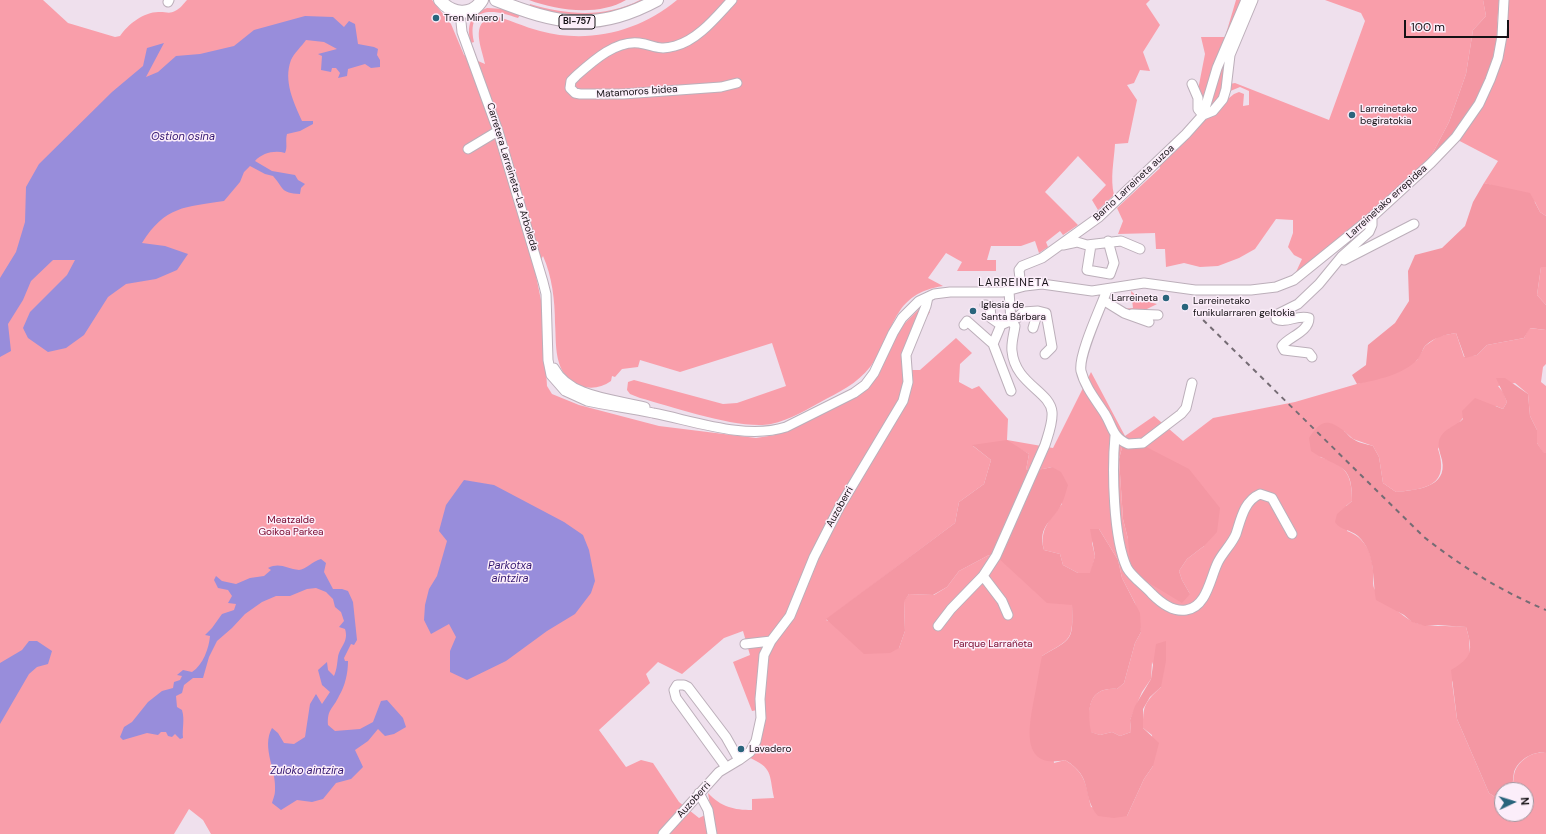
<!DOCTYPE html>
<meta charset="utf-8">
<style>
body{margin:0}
#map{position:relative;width:1546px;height:834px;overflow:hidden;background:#efe0ed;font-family:"DM Sans",sans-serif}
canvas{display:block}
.north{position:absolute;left:1494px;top:782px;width:40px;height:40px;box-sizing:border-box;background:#fceefa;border:1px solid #a0969f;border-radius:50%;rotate:86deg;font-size:11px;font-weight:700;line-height:16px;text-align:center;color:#161216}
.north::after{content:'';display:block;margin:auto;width:14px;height:18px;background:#29647c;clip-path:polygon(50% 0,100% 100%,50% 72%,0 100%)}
.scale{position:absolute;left:1404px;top:20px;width:105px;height:18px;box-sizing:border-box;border:2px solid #161216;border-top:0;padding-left:5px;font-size:12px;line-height:14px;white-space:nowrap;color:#161216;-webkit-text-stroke:3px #fceefa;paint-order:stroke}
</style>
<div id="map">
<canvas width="1546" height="834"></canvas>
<div class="north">N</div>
<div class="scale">100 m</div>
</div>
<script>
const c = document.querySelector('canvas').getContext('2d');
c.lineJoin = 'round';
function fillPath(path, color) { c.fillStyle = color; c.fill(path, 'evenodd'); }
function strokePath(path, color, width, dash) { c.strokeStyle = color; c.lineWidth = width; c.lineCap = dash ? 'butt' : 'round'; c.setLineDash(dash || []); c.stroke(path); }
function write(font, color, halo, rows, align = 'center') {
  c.font = font + ' "DM Sans",sans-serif'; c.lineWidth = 3; c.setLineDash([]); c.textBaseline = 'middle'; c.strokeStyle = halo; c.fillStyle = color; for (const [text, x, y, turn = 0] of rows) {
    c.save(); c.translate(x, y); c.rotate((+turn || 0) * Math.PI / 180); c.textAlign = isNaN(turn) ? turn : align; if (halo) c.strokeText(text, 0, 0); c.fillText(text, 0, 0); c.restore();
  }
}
const green = new Path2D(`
 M 0,0 L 43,0 L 68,23 L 115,37 L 120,36 C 128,24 145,11 160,12 C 166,12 170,14 175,11 C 180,9 184,3 187,0 L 432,0 L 451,24 L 464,55 L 485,64 C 482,48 469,23 493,16 C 509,19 524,27 540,31 C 588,44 639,32 677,0 L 1150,0 L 1146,4 L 1160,25 L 1143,52 L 1150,71 L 1140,70 L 1134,83 L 1127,85 L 1137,100 L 1128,143 L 1115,144 C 1114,161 1110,178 1114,195 L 1098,210 L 1092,200 L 1106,185 L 1078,156 L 1045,192 L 1078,225 L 1063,235 L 1060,231 L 1046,242 L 1048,247 L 1039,253 L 1035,241 L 1021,246 L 991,246 L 987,260 L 996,260 L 996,271 L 957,271 L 962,262 L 946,253 L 928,278 L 943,286 C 894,294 896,325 875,360 C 863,379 846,389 826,399 C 808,409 790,420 771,424 C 739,430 673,407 640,398 L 630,394 L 627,390 L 628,382 L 634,380 L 723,404 L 737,403 L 786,386 L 772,343 L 680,372 L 640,360 L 638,367 L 622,369 L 615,377 L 612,376 L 611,381 C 592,395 566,386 559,363 C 555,350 556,336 555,323 C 555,301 552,276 543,256 L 535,271 L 542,305 L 547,386 L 552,394 L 579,405 L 659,426 L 756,438 L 775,435 L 797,426 L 866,390 L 879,374 L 900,328 L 923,305 L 930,312 C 919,329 908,350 910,370 L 920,370 L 956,338 L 972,353 L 960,364 L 959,382 L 972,389 L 979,386 L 1008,419 L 1007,440 L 1053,448 L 1091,372 L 1125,436 L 1154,416 L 1183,441 L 1213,418 L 1295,402 L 1398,372 L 1417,360 L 1425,346 L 1439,336 L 1456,333 L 1464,357 L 1477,355 L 1487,345 L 1524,338 L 1529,328 L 1546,330 L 1546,364 L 1543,367 L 1541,382 L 1546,386 L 1546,453 L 1544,454 L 1537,443 L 1537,430 L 1530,416 L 1528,394 L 1515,383 L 1498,386 L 1503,392 L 1507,402 L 1503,409 L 1496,406 L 1463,418 L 1457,425 L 1449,429 L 1438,449 C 1450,486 1426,489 1396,492 L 1383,483 L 1379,457 L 1373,446 L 1353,439 L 1344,431 L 1320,457 C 1346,465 1352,474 1352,501 L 1346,506 L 1347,531 C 1364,537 1372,552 1373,570 C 1374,575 1372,583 1374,588 C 1376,594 1407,620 1414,622 C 1426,628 1450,625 1466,627 L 1469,638 L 1470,655 L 1452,682 L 1457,719 L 1489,793 L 1498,799 L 1502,798 L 1502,814 L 1526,814 L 1526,790 L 1511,790 C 1514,784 1513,777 1515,771 C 1519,760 1534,750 1546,753 L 1546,834 L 211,834 L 203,820 L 189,809 L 174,834 L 0,834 ZM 1125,436 L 1204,546 L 1187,559 L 1179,571 L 1182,580 L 1190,594 L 1128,539 L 1123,519 L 1119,459 ZM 973,446 L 1018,448 L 1029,454 L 1026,470 L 1043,469 L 1052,467 L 1062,504 C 1050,519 1039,530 1044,550 L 1060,554 L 1063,565 L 1078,573 L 1091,573 L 1095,556 L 1092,543 L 1099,529 L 1118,560 L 1122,578 L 1135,603 L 1141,632 L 1135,643 L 1124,683 L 1117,689 C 1088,687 1087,709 1090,732 L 1100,735 L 1112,732 L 1120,736 L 1131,732 L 1130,720 L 1142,692 L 1151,679 L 1152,662 L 1161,687 C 1144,703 1143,706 1143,728 L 1152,735 L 1153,766 L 1144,779 L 1127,816 L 1091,807 C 1086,785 1086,773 1065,760 L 1054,763 L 1042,656 C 1072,638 1073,641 1072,605 L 996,556 L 989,555 L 959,571 L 947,587 L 934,595 L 909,594 L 904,601 L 905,631 L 899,648 L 826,620 L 955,523 L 959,502 L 984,484 L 991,460 ZM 743,631 L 750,655 L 733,662 L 752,711 L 757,710 L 761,739 L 748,757 C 773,768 769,773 774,798 L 752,799 L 752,810 C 734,810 721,807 708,793 L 711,812 L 699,818 L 679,802 L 653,763 L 641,760 L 626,767 L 599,730 L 650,683 L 646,674 L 658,662 L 682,674 L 724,638 Z
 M 640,0 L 647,0 L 615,13 L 573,18 L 529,7 L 530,4 C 567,15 605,18 640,0 Z
 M 1236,0 L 1244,0 L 1205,98 L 1201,103 L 1195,105 L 1205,54 L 1201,37 L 1225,37 Z
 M 1325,0 L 1483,0 L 1486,16 L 1473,30 L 1466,74 L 1449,122 L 1428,162 L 1317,259 L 1296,272 L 1302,259 L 1294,255 L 1288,247 L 1293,233 L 1293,220 L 1276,219 L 1255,249 L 1239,258 L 1218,266 L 1200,267 L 1184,263 L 1166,267 L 1165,249 L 1156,249 L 1155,233 L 1118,234 L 1123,221 L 1117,208 L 1160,168 L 1159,165 L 1202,120 L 1234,94 L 1239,92 L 1244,94 L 1243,106 L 1249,105 L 1249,91 L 1240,87 L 1228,92 L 1229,84 L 1235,83 L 1329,120 L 1365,21 L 1361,13 Z
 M 1499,0 L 1546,0 L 1546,216 L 1540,212 L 1535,202 L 1505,189 L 1484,183 L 1498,161 L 1452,137 L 1498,21 Z
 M 487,8 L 504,9 L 520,15 L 518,18 C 494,9 466,5 474,42 L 471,43 C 466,27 470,14 487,8 Z
 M 1240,17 L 1222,94 L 1208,112 L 1210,95 Z
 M 1541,267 L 1546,267 L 1546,305 L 1537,295 Z
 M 1131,291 L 1141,300 L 1157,304 L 1145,310 L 1122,309 L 1133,308 Z`);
const forest = new Path2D(`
 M 529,0 L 626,0 C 599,16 558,11 529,0 Z
 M 1483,0 L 1499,0 L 1496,40 L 1487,82 L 1463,124 L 1428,162 L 1449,122 L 1466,74 L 1473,30 L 1486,16 Z
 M 1484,183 L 1530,193 L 1540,212 L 1546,216 L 1546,267 L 1541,267 L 1537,295 L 1546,305 L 1546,330 L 1530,328 L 1524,338 L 1487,345 L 1477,355 L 1465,358 L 1456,333 C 1445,335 1434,337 1425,346 C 1422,350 1421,356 1417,360 C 1402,375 1377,380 1357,384 L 1352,375 L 1366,365 L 1368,345 L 1395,323 L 1409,301 L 1408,271 L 1415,255 L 1442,248 L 1465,226 L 1473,202 Z
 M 1496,378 L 1505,378 L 1528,394 L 1530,416 L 1537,430 L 1537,443 L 1544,453 L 1546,453 L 1546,753 C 1534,750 1518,760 1514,772 C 1513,777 1513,783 1512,788 L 1511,790 L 1502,790 L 1502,798 L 1498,799 L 1489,793 L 1457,719 L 1451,670 C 1473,657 1473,651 1466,627 L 1438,625 L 1425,626 L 1412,622 L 1404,615 L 1376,600 C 1372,577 1376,553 1358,536 C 1350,529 1341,531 1335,522 L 1337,514 L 1352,501 C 1353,461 1337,469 1311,451 L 1309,438 C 1320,422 1326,417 1344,431 C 1347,433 1349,437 1353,439 C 1358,443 1367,444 1373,446 L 1379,457 L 1383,483 L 1396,492 C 1415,490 1448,488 1442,460 C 1440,452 1436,444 1441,436 C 1446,428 1457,425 1463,419 L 1462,411 L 1475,398 L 1503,409 L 1507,402 Z
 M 1125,436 L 1189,469 L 1220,508 L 1217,532 L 1204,546 L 1187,559 L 1179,571 L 1182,580 L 1190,594 L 1182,603 L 1131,572 L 1128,539 L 1123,519 L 1119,459 Z
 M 1007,440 L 1029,454 L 1026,470 L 1043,469 L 1052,467 L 1061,472 L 1068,485 C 1066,491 1065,497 1062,503 C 1053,522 1037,525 1044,550 L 1060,554 L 1063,565 L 1078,573 L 1090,573 L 1095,556 L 1090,529 L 1099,529 L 1118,560 L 1122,578 L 1140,613 L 1141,632 L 1135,643 L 1124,683 L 1117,689 C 1088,687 1087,709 1091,732 L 1100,735 L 1112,732 L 1120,736 L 1131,732 L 1130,720 L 1135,706 L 1151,679 L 1156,644 L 1166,641 L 1166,661 L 1161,687 L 1150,697 L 1143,709 L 1143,728 L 1159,743 L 1153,766 L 1144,779 L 1127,816 L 1114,818 L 1098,816 C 1080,794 1095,778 1065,760 C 1020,770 1029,726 1034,699 C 1037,684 1039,670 1042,656 C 1073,638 1073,641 1072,605 L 1047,603 L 996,556 L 989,555 L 959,571 L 947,587 L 933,595 L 909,594 L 904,602 L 905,631 L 899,648 L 890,653 L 864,654 L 826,619 L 955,523 L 959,502 L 984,484 L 991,460 L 972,445 Z`);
const water = new Path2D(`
 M 305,16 L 333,17 L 344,27 L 349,21 L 355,24 L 358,44 L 374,47 L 378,49 L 377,55 L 380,60 L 380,67 L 371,68 L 365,64 L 348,69 L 347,76 L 338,78 L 340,73 L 336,68 L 332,68 L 331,72 L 321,70 L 322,56 L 318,54 L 337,49 L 324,42 L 306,40 C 302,46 294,53 291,60 C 283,81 294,103 302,121 L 313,121 L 313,124 L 300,131 L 287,134 C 285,141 288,147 285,153 C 275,150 262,153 255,161 L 272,171 L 295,175 L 298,180 L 305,184 L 301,188 L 300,194 C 280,193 284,188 273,176 L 265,174 L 250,166 L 244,172 L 240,182 L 224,201 C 185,207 165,206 142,243 L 165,246 L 188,254 L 177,270 L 156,279 L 126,284 L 108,297 L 84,335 L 66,348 L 48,352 L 28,338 L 23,328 L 30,312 L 67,275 L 75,260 L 53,260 L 31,281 L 23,300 L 8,324 L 11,351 L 0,357 L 0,278 L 16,252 L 25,222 L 26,187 L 39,164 L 112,92 L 143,66 L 147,48 L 164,43 L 146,77 L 158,72 L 176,56 L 200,54 L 234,46 L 254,30 Z
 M 464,480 L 494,485 L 564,522 L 583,535 L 589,550 L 595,581 L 591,593 L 575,614 L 547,631 L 506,661 L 467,680 L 450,672 L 450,651 L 456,637 L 449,624 L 431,634 L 424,620 L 425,605 L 429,589 L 437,576 L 447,541 L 439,531 L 446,505 Z
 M 321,559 L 326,563 L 324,572 L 333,589 L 342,589 L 348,591 L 353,602 L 357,640 L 354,645 L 351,644 L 344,658 L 345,661 L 348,661 C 348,673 345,686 339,696 C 333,709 327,709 328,725 L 335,731 L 360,729 L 373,722 L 381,701 L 387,700 L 403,718 L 406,727 L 394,734 L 385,736 L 378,729 L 368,741 L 355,750 L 363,767 L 351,779 L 336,783 L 323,799 L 312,802 L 297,800 L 281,810 L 272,803 C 273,799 275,795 275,791 C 277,770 261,748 272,728 L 278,733 L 284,743 L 294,744 L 305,737 L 310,704 L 316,694 L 322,704 L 330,692 L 322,685 L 318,670 L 327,662 L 328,670 L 334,676 C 337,669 337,664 338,657 C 340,646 349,642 345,629 L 339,627 L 344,621 L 341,612 L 335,607 L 333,599 L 326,592 L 316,588 L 307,589 L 290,596 L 276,596 L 262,602 L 245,614 L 232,628 L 217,641 L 209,657 L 203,678 L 193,678 L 184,685 L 182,693 L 176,696 L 177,707 L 182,710 C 185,720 182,728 183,738 L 180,739 L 175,734 L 172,737 L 168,736 L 166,732 L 161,732 L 158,735 L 147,733 L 123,740 L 120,737 L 124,727 L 132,722 L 148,702 L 162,691 L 173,688 L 174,682 L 180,680 L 182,676 L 177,675 L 183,670 L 192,672 C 203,665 209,648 210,636 L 205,635 L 212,628 L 222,614 L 234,610 L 236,604 L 228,603 L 232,596 L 228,590 L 218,588 L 214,580 L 216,576 L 222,581 L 236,584 L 250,578 L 264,576 L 271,570 L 268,568 C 280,562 287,569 299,570 C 305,570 313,561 321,559 Z
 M 29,641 L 37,641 L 52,651 L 48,664 L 37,667 L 29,674 L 0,724 L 0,663 L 22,650 Z`);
const minor = new Path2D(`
 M 732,0 C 716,17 698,40 675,46 C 658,51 654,45 639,43 C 616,40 593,61 576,76 L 571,81 L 570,88 L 575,93 L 580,94 L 623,94 L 721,87 L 737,83
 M 168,2 L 169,0
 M 460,12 L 462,32 L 498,131 L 543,282 L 546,294 L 548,360 L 551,375 L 565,391 L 587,401 C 609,406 631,408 653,413 C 694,421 746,440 786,427 L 854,393 L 865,385 L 874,373 L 893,333 L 902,318 L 919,301 L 934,294 L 950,292 L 1003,292 L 1025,286 L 1042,284 L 1092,291 L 1144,283 L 1195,290 L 1251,290 L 1276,287 L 1294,280 L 1372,217 L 1431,163 L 1456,137 L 1479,104 L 1490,80 L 1498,58 L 1502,36 L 1504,0
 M 1192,84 L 1198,98 L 1198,109 L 1203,115
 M 1203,115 L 1213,111 L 1223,99 L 1226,89 L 1230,55 L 1253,0
 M 468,149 L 498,131
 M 1063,245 L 1077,242 L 1087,245 L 1121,241 L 1140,249
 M 1091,245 L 1087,270 L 1110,274 L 1114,263 L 1108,241
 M 1344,260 L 1414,224
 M 1021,287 L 1019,270 L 1022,266 L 1042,258 L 1099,217 L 1186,134 L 1203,115 L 1217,68 L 1246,0
 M 1107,290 C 1101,307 1078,355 1081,371 C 1085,387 1096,400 1105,414 C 1113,427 1112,437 1128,444 L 1143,443 L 1181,414 L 1186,408 L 1192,383
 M 1103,300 L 1124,313 L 1149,322
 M 985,305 L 990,306 L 991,318 L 1001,325
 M 1132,314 L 1158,315
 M 964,325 L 967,321 L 993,344
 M 1033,328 L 1038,311
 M 1312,357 L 1309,353 L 1284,350 L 1282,346 C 1288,337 1309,332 1309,318 C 1298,314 1286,324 1276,319 L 1276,315 L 1298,304 L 1319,284 L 1342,256 L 1369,232 L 1372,225 L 1372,217
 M 554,368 C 570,398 615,399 645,407
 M 1011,391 L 993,344 L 1001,325 L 1017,318 L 1023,312 L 1038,311 L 1046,313 L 1052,347 L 1045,354
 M 1115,436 C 1112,469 1113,538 1127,568 C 1132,577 1145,586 1152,594 C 1161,603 1174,612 1186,610 C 1207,607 1210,578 1218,562 C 1223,552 1232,544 1236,534 C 1241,519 1244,501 1260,494 L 1272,498 L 1292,534
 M 983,576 L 1002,601 L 1008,615
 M 938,626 L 951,609 L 983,576 L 996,556 L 1045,445 C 1048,435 1053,423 1052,412 C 1050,391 1015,384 1012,351 C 1011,343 1014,334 1015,326 L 1011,321 L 1009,291
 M 745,644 L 771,641
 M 726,767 L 676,698 L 674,690 L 677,685 L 684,685 L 688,687 L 726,737 L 739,760
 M 699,793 L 708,810 L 712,834
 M 663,834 L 719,772 L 739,760 L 750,752 L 756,741 L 761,718 L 760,699 L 764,655 L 771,641 L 790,616 L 814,557 L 839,508 L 903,401 L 908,382 L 906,355 L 926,306 L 928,297`);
const major = new Path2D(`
 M 440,0 C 451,14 472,17 482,0
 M 496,0 C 557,24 596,33 657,0`);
const rail = new Path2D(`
 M 1196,313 L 1424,537 C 1462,567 1501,591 1546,610`);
const markers = [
 [436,18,4,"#29647c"],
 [1352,115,4,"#29647c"],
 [1166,298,4,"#29647c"],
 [1185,307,4,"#29647c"],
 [973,311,4,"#29647c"],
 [741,749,4,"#29647c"]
];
const shields = [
 [577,22,36]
];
const shieldNames = [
 ["BI-757",577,22]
];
const poiNames = [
 ["Tren Minero I",444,18],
 ["Larreinetako",1360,109],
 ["begiratokia",1360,121],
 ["Larreineta",1158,298,"right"],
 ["Larreinetako",1193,301],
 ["funikularraren geltokia",1193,313],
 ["Iglesia de",981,305],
 ["Santa Bárbara",981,317],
 ["Lavadero",749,749]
];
const streetNames = [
 ["Matamoros bidea",637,92,-4],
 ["Carretera Larreineta-La Arboleda",512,177,73],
 ["Barrio Larreineta auzoa",1134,183,-43],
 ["Larreinetako errepidea",1387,202,-42],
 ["Auzoberri",840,507,-61],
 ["Auzoberri",694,800,-48]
];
const parkNames = [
 ["Meatzalde",291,520],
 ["Goikoa Parkea",291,532],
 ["Parque Larrañeta",993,644]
];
const waterNames = [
 ["Ostion osina",183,137],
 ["Parkotxa",510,566],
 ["aintzira",510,579],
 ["Zuloko aintzira",307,771]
];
const neighbourhoodNames = [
 ["LARREINETA",1014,283]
];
fillPath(green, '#f99eaa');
fillPath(forest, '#f497a3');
fillPath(water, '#988ddb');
strokePath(minor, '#bcafba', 11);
strokePath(major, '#bcafba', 14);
strokePath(minor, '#fff', 9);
strokePath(major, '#fff', 12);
strokePath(rail, '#756c74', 2, [5, 5]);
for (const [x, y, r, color] of markers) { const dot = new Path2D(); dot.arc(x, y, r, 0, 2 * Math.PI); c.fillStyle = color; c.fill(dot); strokePath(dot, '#fceefa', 1.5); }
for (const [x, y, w] of shields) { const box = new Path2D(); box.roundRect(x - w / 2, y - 7, w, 14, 3); c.fillStyle = '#fceefa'; c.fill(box); strokePath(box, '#161216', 1); }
write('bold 9px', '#161216', null, shieldNames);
write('10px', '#161216', '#fceefa', poiNames, 'left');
write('10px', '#161216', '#fceefa', streetNames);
write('10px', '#77052b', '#fceefa', parkNames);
write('italic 11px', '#321670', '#fceefa', waterNames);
c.letterSpacing = '1px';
write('11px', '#161216', '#fceefa', neighbourhoodNames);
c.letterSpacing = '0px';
</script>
